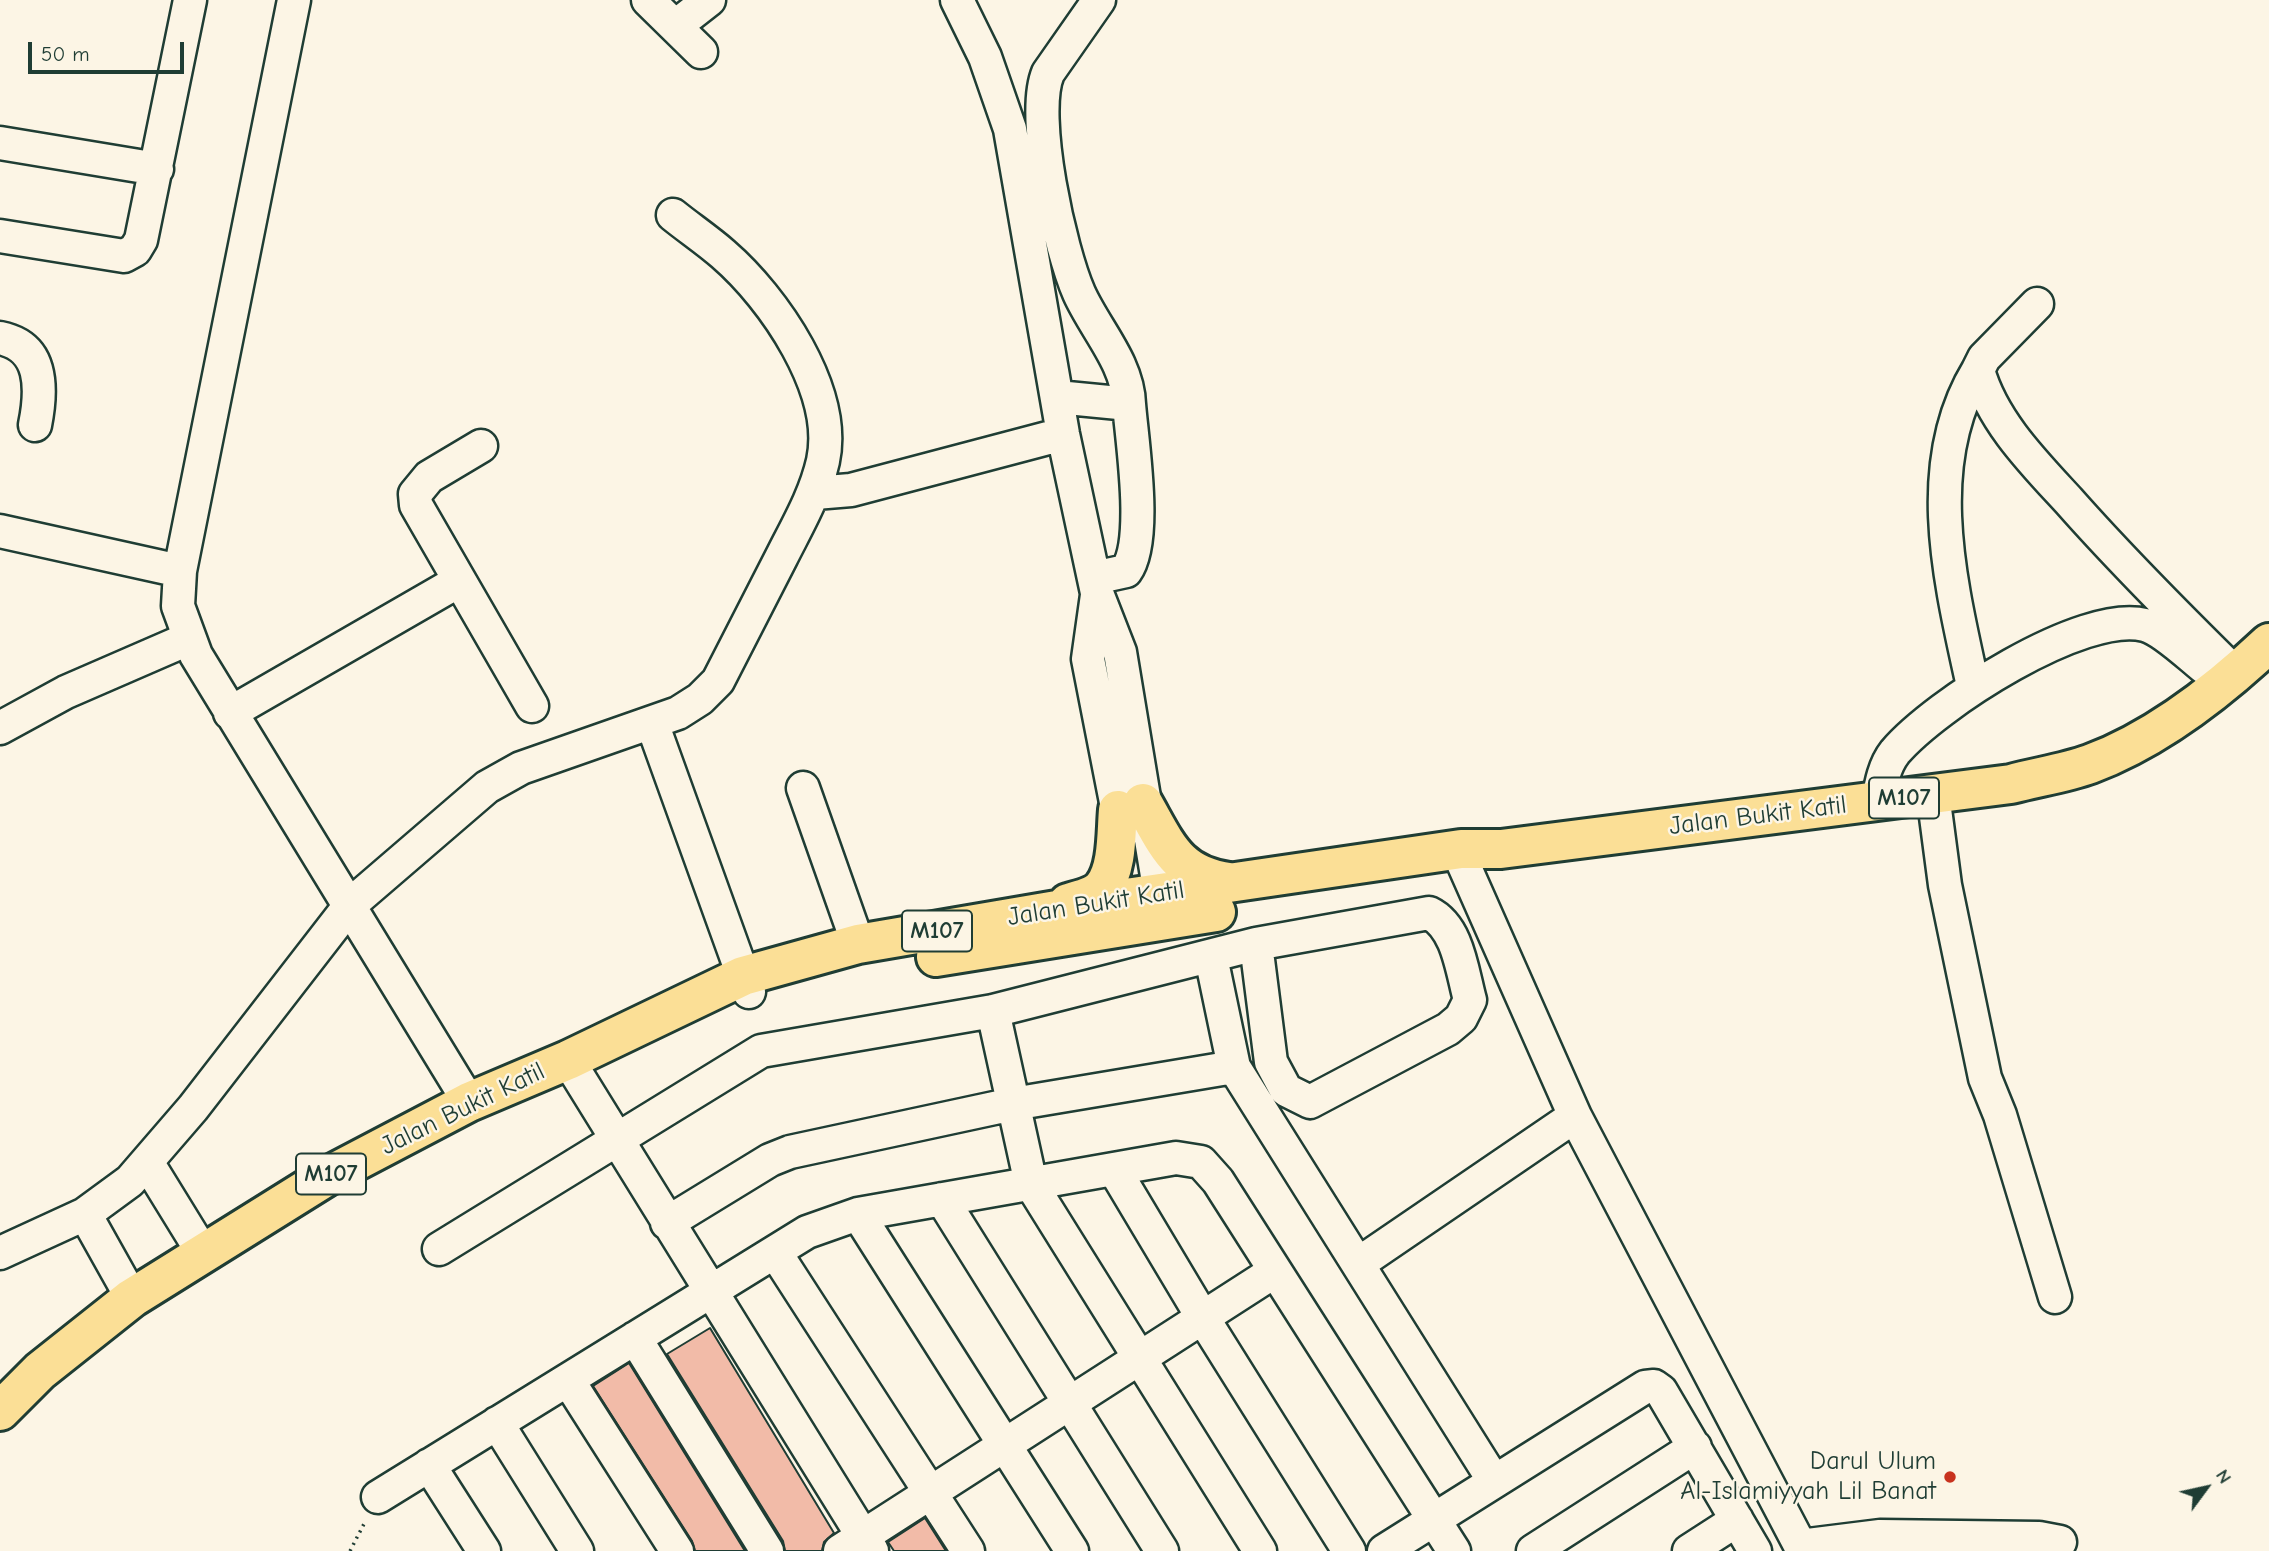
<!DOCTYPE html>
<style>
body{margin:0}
#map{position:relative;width:2269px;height:1551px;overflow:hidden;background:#fcf5e5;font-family:"Comic Neue",sans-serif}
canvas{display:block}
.north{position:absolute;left:2171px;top:1453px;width:70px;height:70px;-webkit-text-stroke:5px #fcf5e5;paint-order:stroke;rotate:57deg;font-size:19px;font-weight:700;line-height:28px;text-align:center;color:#1f3d34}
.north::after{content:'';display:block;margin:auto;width:24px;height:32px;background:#1f3d34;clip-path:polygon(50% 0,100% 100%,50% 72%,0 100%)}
.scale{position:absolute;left:28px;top:42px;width:156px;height:32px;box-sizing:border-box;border:4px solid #1f3d34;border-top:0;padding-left:9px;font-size:21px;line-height:24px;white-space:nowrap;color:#1f3d34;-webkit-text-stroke:5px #fcf5e5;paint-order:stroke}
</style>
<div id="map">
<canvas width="2269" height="1551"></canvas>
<div class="north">N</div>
<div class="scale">50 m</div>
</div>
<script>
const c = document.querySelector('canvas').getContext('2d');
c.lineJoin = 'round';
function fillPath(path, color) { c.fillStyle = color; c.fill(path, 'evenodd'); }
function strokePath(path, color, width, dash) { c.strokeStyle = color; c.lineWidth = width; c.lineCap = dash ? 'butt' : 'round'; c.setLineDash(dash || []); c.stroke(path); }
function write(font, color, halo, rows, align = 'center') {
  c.font = font + ' "Comic Neue",sans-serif'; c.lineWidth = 5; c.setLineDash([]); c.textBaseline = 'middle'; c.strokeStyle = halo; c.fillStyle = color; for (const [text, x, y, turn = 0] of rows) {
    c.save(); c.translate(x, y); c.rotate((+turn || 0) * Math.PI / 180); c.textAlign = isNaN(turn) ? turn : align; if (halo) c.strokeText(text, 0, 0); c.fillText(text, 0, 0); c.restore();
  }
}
const building = new Path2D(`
 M 710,1328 L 834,1533 L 824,1542 L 822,1551 L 785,1551 L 783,1541 L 667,1354 Z
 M 629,1363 L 745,1551 L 695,1551 L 692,1541 L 593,1386 Z
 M 925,1518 L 946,1551 L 894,1551 L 888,1542 Z`);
const path = new Path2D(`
 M 350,1551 L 366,1520`);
const minor = new Path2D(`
 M 294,0 L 180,571 L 178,606 L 196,655 L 469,1102
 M 648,0 L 701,52
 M 957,0 L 985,57 L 1010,129 L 1063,434 L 1097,593 L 1120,652 L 1160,894
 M 677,25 L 709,0
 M 0,143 L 157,169
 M 0,236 L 124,256 L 135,250 L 141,240 L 190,0
 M 2037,304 L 1984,358 L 1978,370 C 1992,421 2034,463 2069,501 C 2122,561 2179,618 2236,674
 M 0,338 C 44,347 42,390 35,425
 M 1057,397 L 1129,404 C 1128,363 1095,329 1079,293 C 1060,250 1030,116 1048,73 L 1099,0
 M 481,446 L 429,477 L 415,494 L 416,505 L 532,706
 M 815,493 L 851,490 L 1063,434
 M 0,531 L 180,571
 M 1094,578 L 1126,571 C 1148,541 1132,442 1129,404
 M 1097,595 L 1088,659 L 1122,833
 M 1973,686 C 1951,585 1920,465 1978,370
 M 230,713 L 459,581
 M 652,723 L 749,992
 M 0,728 L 66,692 L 188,639
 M 803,788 L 858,944
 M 1933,794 L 1945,885 L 1985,1078 L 2000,1115 L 2055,1297
 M 1878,801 C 1881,784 1884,766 1895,752 C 1935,705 2083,609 2145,625 C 2162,629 2191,657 2205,668
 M 1461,849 L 1463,863 L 1575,1116 L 1803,1551
 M 1211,957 L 1234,1067 L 1494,1481
 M 993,1011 L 1031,1184 L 1260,1551
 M 568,1060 L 872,1551
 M 147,1162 L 203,1253
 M 1114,1169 L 1203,1318 L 1349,1551
 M 942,1199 L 1162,1551
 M 85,1214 L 132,1298
 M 858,1214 L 1072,1551
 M 667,1223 L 770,1160 L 790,1152 L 1013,1104 L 1234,1067
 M 439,1249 L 761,1051 L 993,1011 L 1256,944 L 1429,913 C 1458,927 1462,971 1470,1000 L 1461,1018 L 1448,1029 L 1310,1102 L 1286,1090 L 1271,1062 L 1256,944
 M 775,1252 L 968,1551
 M 0,1253 L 85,1214 L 130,1181 L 193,1108 L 351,904 L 487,787 L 521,768 L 678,713 L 700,699 L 718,681 C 739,640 760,599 781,558 C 797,526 815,496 823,461 C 838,391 774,298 723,254 C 707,240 689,228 673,215
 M 1358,1264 L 1575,1116
 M 635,1338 L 767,1551
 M 568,1380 L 677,1551
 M 497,1423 L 577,1551
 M 429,1465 L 484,1551
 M 378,1497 L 807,1232 L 858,1214 L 1176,1158 L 1201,1162 L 1218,1181 L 1454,1551
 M 1800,1546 L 1880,1536 L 2039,1538 L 2060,1542
 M 840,1551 L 1275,1271
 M 1384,1551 L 1645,1387 L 1654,1386 L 1661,1391 L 1755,1551
 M 1533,1551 L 1695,1447
 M 1689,1551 L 1737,1520`);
const major = new Path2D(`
 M 1143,803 C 1167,845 1177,875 1229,882
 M 1068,903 C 1079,900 1096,896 1103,887 C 1118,868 1116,832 1118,810
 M 936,957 L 1216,912
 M 0,1411 L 40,1371 L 132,1298 L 326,1177 L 469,1102 L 568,1060 L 743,976 L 858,944 L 1133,897 L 1461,849 L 1501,849 L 2011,784 C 2037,777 2065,773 2090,764 C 2157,739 2217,692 2269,643`);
const markers = [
 [1950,1477,7,"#c8321e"]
];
const shields = [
 [1904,798,70],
 [937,931,70],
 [331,1174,70]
];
const shieldNames = [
 ["M107",1904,798],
 ["M107",937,931],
 ["M107",331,1174]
];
const streetNames = [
 ["Jalan Bukit Katil",1758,816,-7],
 ["Jalan Bukit Katil",1096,904,-9],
 ["Jalan Bukit Katil",463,1109,-26]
];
const poiNames = [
 ["Darul Ulum",1936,1462],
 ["Al-Islamiyyah Lil Banat",1936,1492]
];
fillPath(building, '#f2bba8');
strokePath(building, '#1f3d34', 2);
strokePath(minor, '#1f3d34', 37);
strokePath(major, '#1f3d34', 44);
strokePath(path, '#1f3d34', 3.5, [2, 5]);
strokePath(minor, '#fcf5e5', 32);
strokePath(major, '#fbdf96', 38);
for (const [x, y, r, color] of markers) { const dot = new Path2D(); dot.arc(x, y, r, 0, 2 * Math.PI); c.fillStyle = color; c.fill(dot); strokePath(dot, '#fcf5e5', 2.5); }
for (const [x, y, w] of shields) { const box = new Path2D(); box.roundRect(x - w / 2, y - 20.5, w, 41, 5); c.fillStyle = '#fcf5e5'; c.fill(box); strokePath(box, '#1f3d34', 2); }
write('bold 24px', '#1f3d34', null, shieldNames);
write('26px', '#1f3d34', '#fcf5e5', streetNames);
write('26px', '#1f3d34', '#fcf5e5', poiNames, 'right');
</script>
